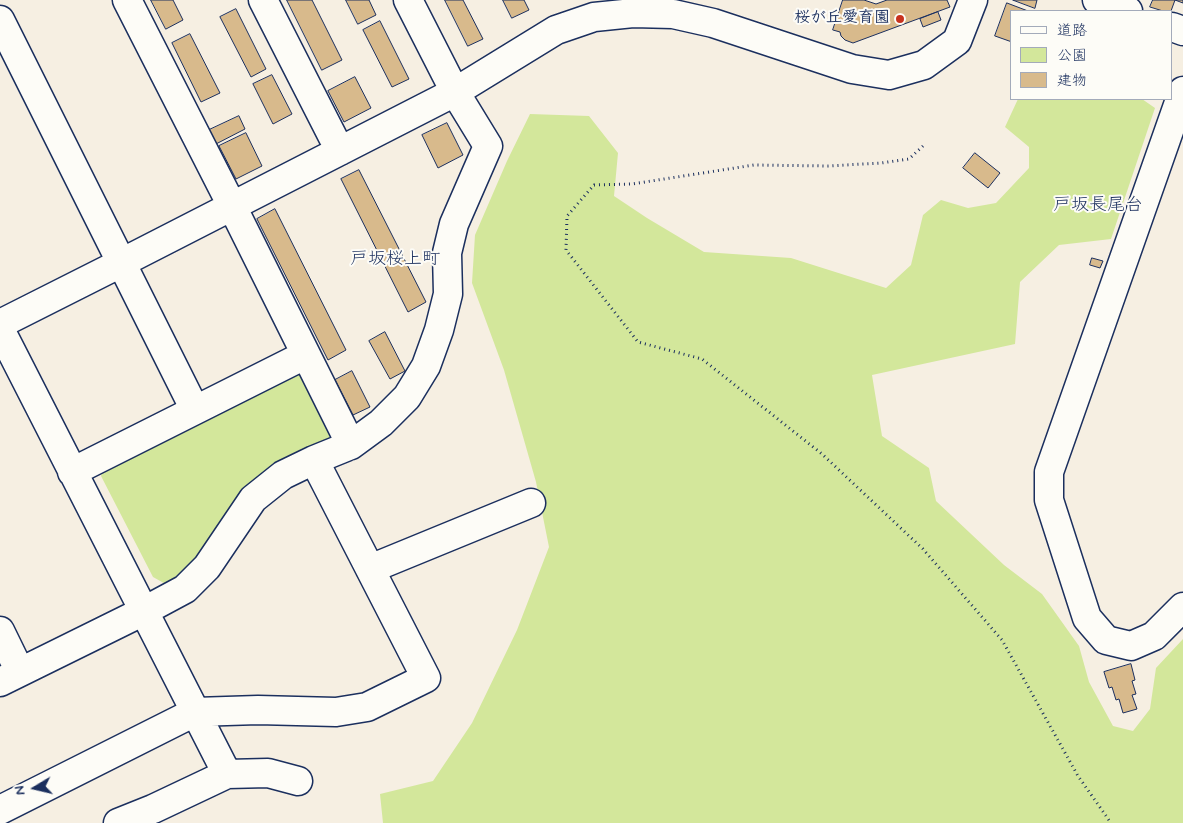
<!DOCTYPE html>
<meta charset="utf-8">
<style>
body{margin:0}
#map{position:relative;width:1183px;height:823px;overflow:hidden;background:#f6efe2;font-family:Mynerve,"Klee One",sans-serif}
canvas{display:block}
.legend{position:absolute;left:1010px;top:10px;width:162px;height:90px;box-sizing:border-box;background:#fdfcf7;border:1px solid #a3aaba;margin:0;padding:6px 9px;list-style:none;font-size:15px;color:#1b2f5e}
.legend li{display:flex;align-items:center;gap:10px;height:25px}
.legend b{width:25px;border:1px solid #a3aaba}
.north{position:absolute;left:10px;top:763px;width:50px;height:50px;-webkit-text-stroke:4px #fdfcf7;paint-order:stroke;rotate:261deg;font-size:14px;font-weight:700;line-height:20px;text-align:center;color:#1b2f5e}
.north::after{content:'';display:block;margin:auto;width:18px;height:22px;background:#1b2f5e;clip-path:polygon(50% 0,100% 100%,50% 72%,0 100%)}
</style>
<div id="map">
<canvas width="1183" height="823"></canvas>
<ul class="legend">
<li><b style="height:6px;background:#fdfcf7"></b>道路</li>
<li><b style="height:14px;background:#d3e79b"></b>公園</li>
<li><b style="height:14px;background:#d8ba8c"></b>建物</li>
</ul>
<div class="north">N</div>
</div>
<script>
const c = document.querySelector('canvas').getContext('2d');
c.lineJoin = 'round';
function fillPath(path, color) { c.fillStyle = color; c.fill(path, 'evenodd'); }
function strokePath(path, color, width, dash) { c.strokeStyle = color; c.lineWidth = width; c.lineCap = dash ? 'butt' : 'round'; c.setLineDash(dash || []); c.stroke(path); }
function write(font, color, halo, rows, align = 'center') {
  c.font = font + ' Mynerve,"Klee One",sans-serif'; c.lineWidth = 4; c.setLineDash([]); c.textBaseline = 'middle'; c.strokeStyle = halo; c.fillStyle = color; for (const [text, x, y, turn = 0] of rows) {
    c.save(); c.translate(x, y); c.rotate((+turn || 0) * Math.PI / 180); c.textAlign = isNaN(turn) ? turn : align; if (halo) c.strokeText(text, 0, 0); c.fillText(text, 0, 0); c.restore();
  }
}
const green = new Path2D(`
 M 1018,99 L 1142,99 L 1155,108 L 1111,239 L 1059,245 L 1020,282 L 1015,344 L 872,375 L 882,436 L 929,468 L 936,501 L 1004,565 L 1042,594 L 1079,646 L 1089,682 L 1113,726 L 1133,731 L 1150,709 L 1156,668 L 1183,639 L 1183,823 L 383,823 L 380,794 L 433,781 L 472,723 L 517,630 L 549,547 L 536,482 L 504,370 L 472,283 L 475,235 L 507,161 L 530,114 L 589,116 L 618,153 L 614,196 L 647,218 L 704,252 L 791,258 L 886,288 L 911,265 L 923,215 L 941,200 L 968,208 L 996,203 L 1029,168 L 1029,147 L 1005,127 Z
 M 295,368 L 307,371 L 335,429 L 332,441 L 211,545 L 171,587 L 153,577 L 101,476 L 105,464 Z`);
const building = new Path2D(`
 M 151,0 L 173,0 L 183,20 L 166,29 Z
 M 287,0 L 312,0 L 342,60 L 322,70 Z
 M 346,0 L 369,0 L 376,15 L 358,24 Z
 M 445,0 L 463,0 L 483,39 L 468,46 Z
 M 503,0 L 524,0 L 529,10 L 512,18 Z
 M 843,0 L 864,0 L 876,4 L 887,0 L 947,0 L 950,7 L 853,43 L 845,40 L 841,36 L 840,32 L 833,30 Z
 M 1013,0 L 1037,0 L 1035,8 Z
 M 1153,0 L 1183,0 L 1183,3 L 1175,0 L 1171,11 L 1163,11 L 1150,7 Z
 M 1007,3 L 1028,11 L 1012,11 L 1012,42 L 995,36 Z
 M 236,9 L 266,69 L 251,77 L 220,17 Z
 M 938,12 L 941,20 L 923,27 L 920,19 Z
 M 380,21 L 409,79 L 392,87 L 363,30 Z
 M 190,34 L 220,93 L 201,102 L 172,43 Z
 M 272,75 L 292,114 L 273,124 L 253,84 Z
 M 355,77 L 371,108 L 344,122 L 328,91 Z
 M 239,116 L 245,129 L 214,145 L 207,131 Z
 M 447,123 L 463,155 L 438,168 L 422,135 Z
 M 246,133 L 262,166 L 236,179 L 219,146 Z
 M 975,153 L 1000,173 L 988,188 L 963,168 Z
 M 359,170 L 426,302 L 408,312 L 341,179 Z
 M 275,209 L 346,350 L 328,360 L 257,219 Z
 M 1092,258 L 1103,261 L 1100,268 L 1090,265 Z
 M 385,332 L 405,371 L 390,379 L 369,341 Z
 M 352,371 L 370,407 L 353,415 L 335,380 Z
 M 1131,664 L 1135,680 L 1132,681 L 1136,694 L 1132,695 L 1137,709 L 1123,713 L 1119,699 L 1116,700 L 1112,687 L 1109,688 L 1104,672 Z`);
const path = new Path2D(`
 M 923,146 L 909,159 L 881,163 L 828,166 L 754,165 L 632,184 L 594,185 L 567,216 L 566,250 L 638,342 L 702,359 L 822,454 L 923,549 L 1002,640 L 1078,776 L 1111,823`);
const minor = new Path2D(`
 M 127,0 L 232,206 L 351,445
 M 263,0 L 340,151
 M 1097,0 L 1128,11
 M 0,20 L 195,410
 M 1172,27 L 1183,31
 M 1183,91 L 1049,472 L 1049,500 L 1087,618 L 1106,640 L 1131,646 L 1154,636 L 1183,607
 M 0,324 L 121,263 L 455,92 L 556,30 L 594,17 L 633,13 L 673,14 L 713,23 L 852,69 L 889,75 L 924,65 L 957,41 L 973,0
 M 0,329 L 227,774
 M 72,472 L 305,355
 M 370,569 L 531,503
 M 0,631 L 20,672
 M 0,682 L 144,611 L 185,589 L 207,567 L 253,499 L 283,475 L 314,460 L 351,445 L 381,423 L 407,397 L 426,366 L 439,330 L 448,294 L 447,253 L 454,224 L 488,146 L 455,92 L 408,0
 M 0,810 L 195,712 L 258,710 L 336,712 L 367,707 L 426,678 L 314,460
 M 118,823 L 153,809 L 227,774 L 268,773 L 298,781`);
const markers = [
 [900,19,5,"#c8321e"]
];
const poiNames = [
 ["桜が丘愛育園",890,19]
];
const neighbourhoodNames = [
 ["戸坂長尾台",1098,206],
 ["戸坂桜上町",395,260]
];
fillPath(green, '#d3e79b');
fillPath(building, '#d8ba8c');
strokePath(building, '#1b2f5e', 1);
strokePath(minor, '#1b2f5e', 31);
strokePath(path, '#1b2f5e', 3, [1, 4]);
strokePath(minor, '#fdfcf7', 28);
for (const [x, y, r, color] of markers) { const dot = new Path2D(); dot.arc(x, y, r, 0, 2 * Math.PI); c.fillStyle = color; c.fill(dot); strokePath(dot, '#fdfcf7', 2); }
write('bold 16px', '#1b2f5e', '#fdfcf7', poiNames, 'right');
write('18px', '#1b2f5e', '#fdfcf7', neighbourhoodNames);
</script>
